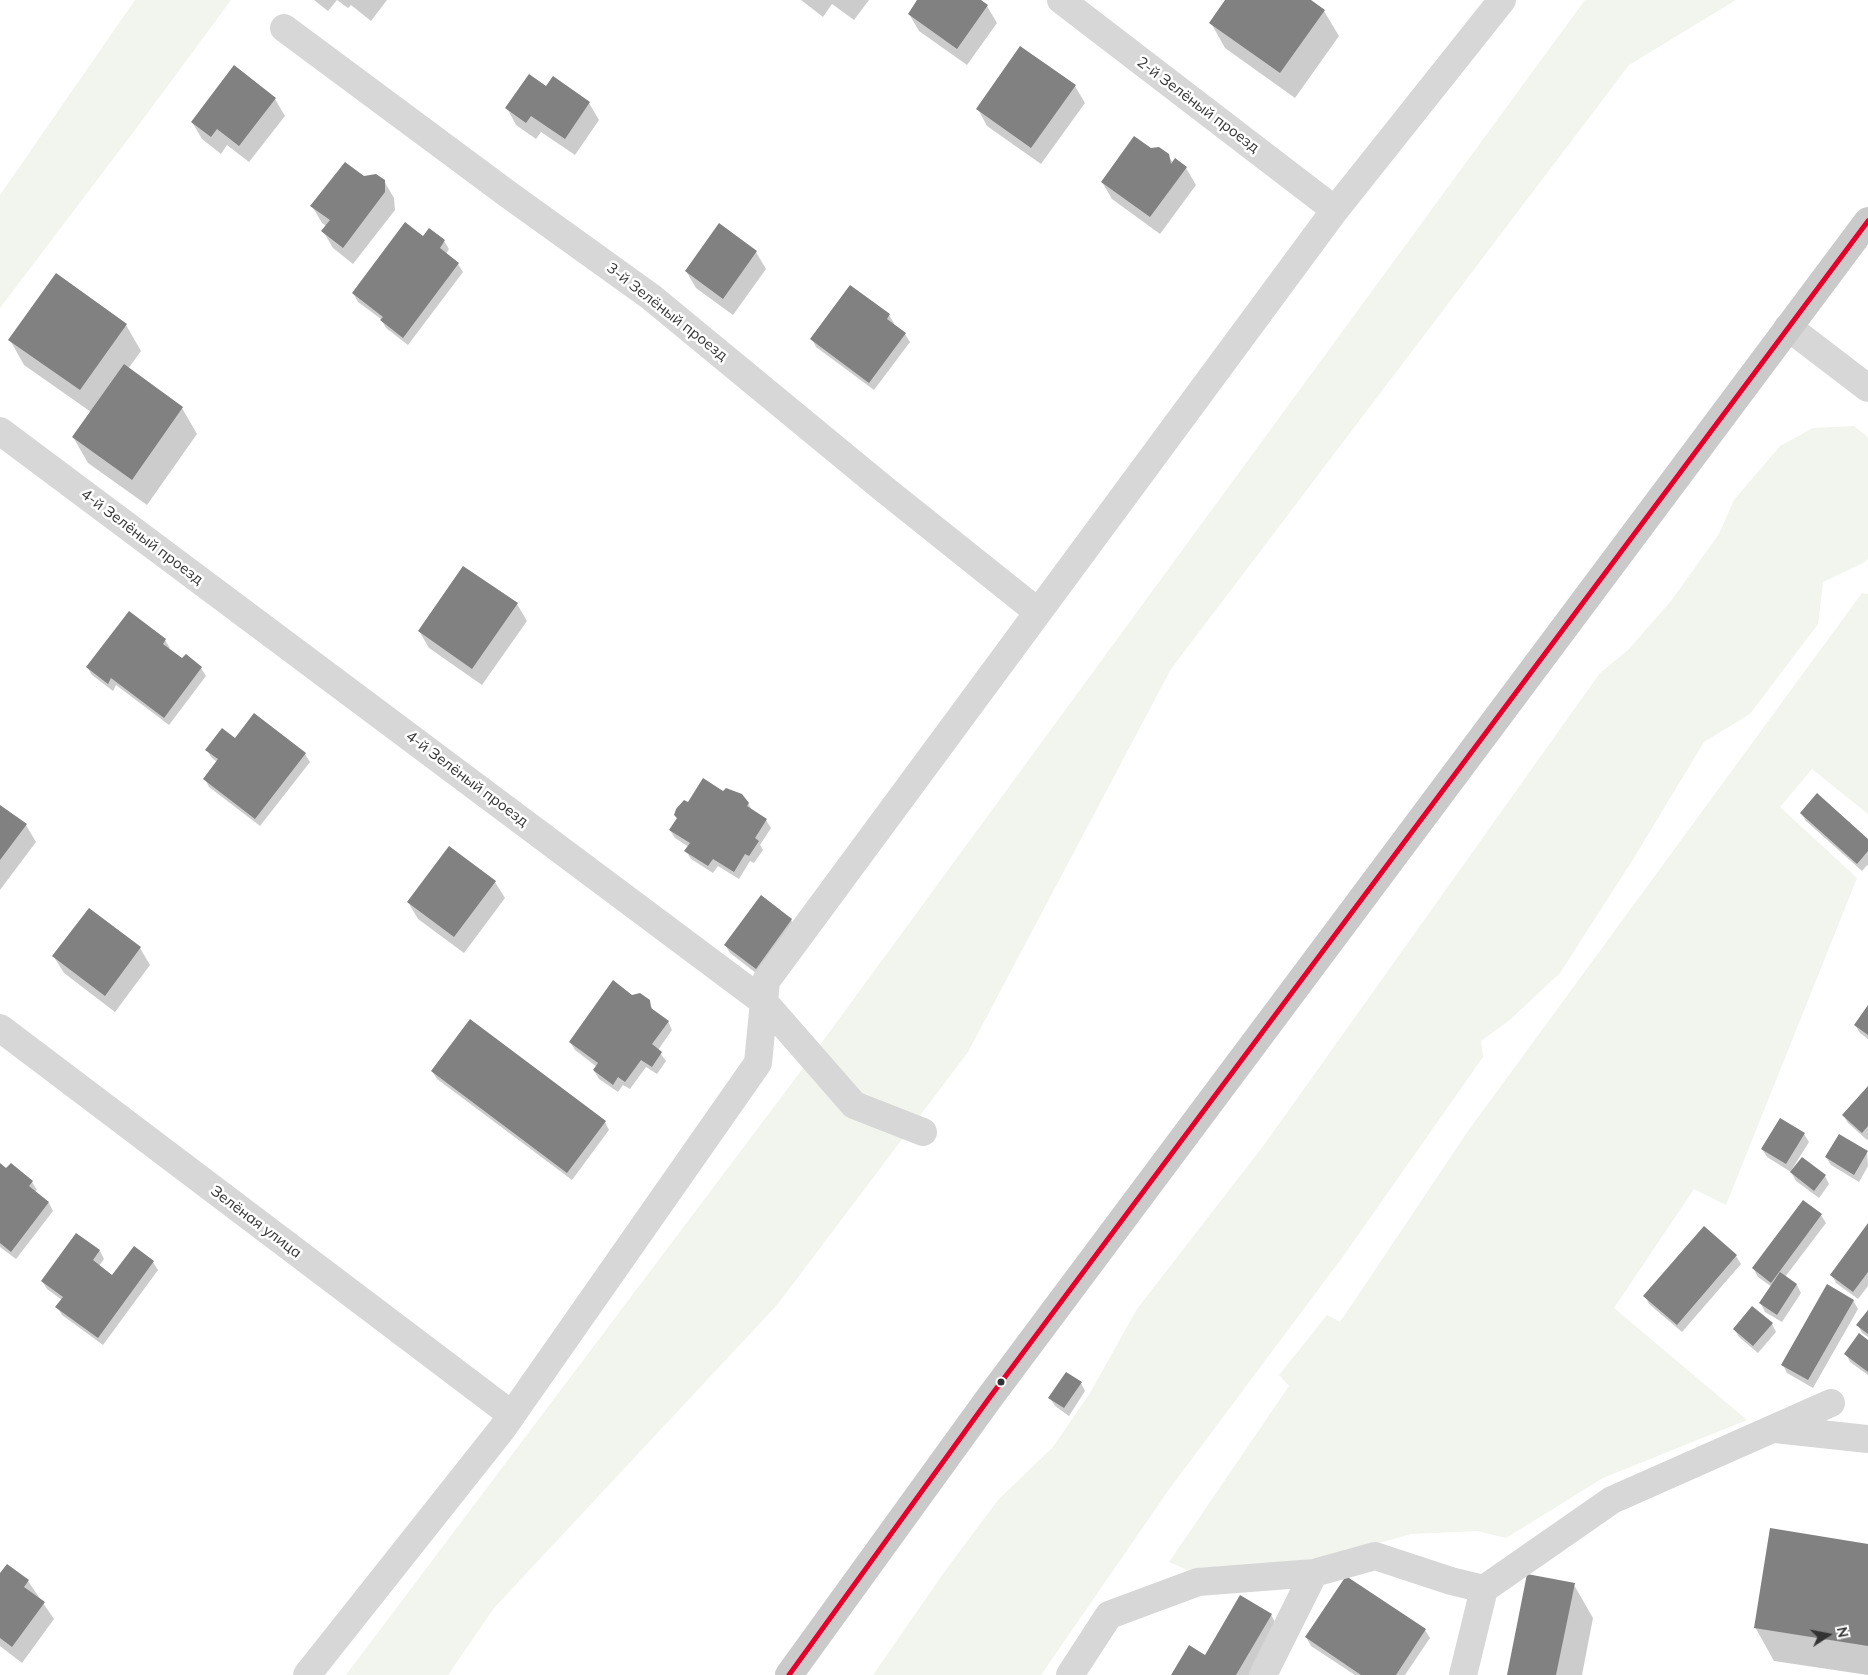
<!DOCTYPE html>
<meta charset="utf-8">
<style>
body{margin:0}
#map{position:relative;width:1868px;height:1675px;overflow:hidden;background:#fff;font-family:Mulish,sans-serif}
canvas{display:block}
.north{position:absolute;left:1803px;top:1610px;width:50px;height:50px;-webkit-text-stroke:4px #fff;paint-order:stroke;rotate:79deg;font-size:14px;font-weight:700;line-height:20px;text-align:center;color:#333}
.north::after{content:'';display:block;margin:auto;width:18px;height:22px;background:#333;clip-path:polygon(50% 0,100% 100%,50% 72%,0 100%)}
</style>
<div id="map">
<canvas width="1868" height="1675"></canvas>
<div class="north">N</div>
</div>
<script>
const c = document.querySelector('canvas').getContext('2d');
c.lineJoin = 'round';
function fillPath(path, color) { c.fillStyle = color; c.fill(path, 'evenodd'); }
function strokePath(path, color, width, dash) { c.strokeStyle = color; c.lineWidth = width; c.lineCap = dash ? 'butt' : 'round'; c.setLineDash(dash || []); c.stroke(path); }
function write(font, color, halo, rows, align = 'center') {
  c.font = font + ' Mulish,sans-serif'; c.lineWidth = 5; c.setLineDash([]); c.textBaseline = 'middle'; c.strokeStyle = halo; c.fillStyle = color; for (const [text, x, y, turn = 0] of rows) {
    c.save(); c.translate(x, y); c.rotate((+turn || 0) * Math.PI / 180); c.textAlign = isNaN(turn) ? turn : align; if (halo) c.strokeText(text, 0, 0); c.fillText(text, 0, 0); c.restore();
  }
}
const green = new Path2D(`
 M 135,0 L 231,0 L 138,126 L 0,308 L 0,195 Z
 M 1585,0 L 1736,0 L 1629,65 L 1171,669 L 968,1052 L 777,1305 L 494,1608 L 448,1675 L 346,1675 L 798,1075 Z
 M 1854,426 L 1868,437 L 1868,559 L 1863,563 L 1823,582 L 1818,624 L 1750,714 L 1704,742 L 1632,861 L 1560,973 L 1511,1019 L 1481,1041 L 1483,1057 L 1344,1255 L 1170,1488 L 1041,1675 L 873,1675 L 945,1571 L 998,1500 L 1053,1447 L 1090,1393 L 1137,1309 L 1264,1145 L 1600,673 L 1628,650 L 1671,601 L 1719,534 L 1734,500 L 1780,446 L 1813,428 Z
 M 1862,593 L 1868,594 L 1868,814 L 1812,769 L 1780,807 L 1857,878 L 1726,1205 L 1694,1189 L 1614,1308 L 1747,1420 L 1603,1478 L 1506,1538 L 1477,1531 L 1411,1534 L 1329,1557 L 1192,1572 L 1169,1562 L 1289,1386 L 1279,1375 L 1327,1315 L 1340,1322 L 1468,1131 Z`);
const shadow = new Path2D(`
 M 314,0 L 337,0 L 328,11 Z
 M 337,0 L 387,0 L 371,21 L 351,5 L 348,8 Z
 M 801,0 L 869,0 L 854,20 L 832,4 L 823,17 Z
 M 919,0 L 979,0 L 987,6 L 997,23 L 967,65 L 919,31 L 909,14 Z
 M 1227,0 L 1309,0 L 1324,11 L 1339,36 L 1295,98 L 1225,48 L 1211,23 Z
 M 1075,86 L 1085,103 L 1041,164 L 987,126 L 978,109 Z
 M 546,88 L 589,103 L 599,120 L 575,155 L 541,132 L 536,139 L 516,125 L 507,108 Z
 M 275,99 L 285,116 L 249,162 L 227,145 L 221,154 L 202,139 L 192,122 Z
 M 1150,149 L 1168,155 L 1173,163 L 1186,168 L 1196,185 L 1160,234 L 1112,199 L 1102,182 Z
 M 364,178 L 384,181 L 394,198 L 395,210 L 353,264 L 333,248 L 323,231 L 326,226 L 322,223 L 312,206 Z
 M 429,230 L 444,241 L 449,249 L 446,254 L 458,264 L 463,272 L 408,345 L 386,328 L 381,319 L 358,302 L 353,293 L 424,237 Z
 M 756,252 L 766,269 L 733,315 L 696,288 L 686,271 Z
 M 850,286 L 889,315 L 894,323 L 893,325 L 905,334 L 910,342 L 874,390 L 816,347 L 812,339 Z
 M 126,325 L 141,351 L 128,369 L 182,408 L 197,434 L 147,505 L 88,463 L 73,437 L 91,412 L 24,365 L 10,340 Z
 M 517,604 L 527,621 L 482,685 L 429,648 L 419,631 Z
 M 165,640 L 170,648 L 168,650 L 182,660 L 201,668 L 206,676 L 169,725 L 116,685 L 113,691 L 92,675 L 87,667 Z
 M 235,739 L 305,754 L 310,762 L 260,826 L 209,787 L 205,779 L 217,762 L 212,758 L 207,750 Z
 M 724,793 L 748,803 L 753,812 L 766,820 L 771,828 L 760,845 L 763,850 L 754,863 L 750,861 L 739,879 L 718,866 L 713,873 L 691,859 L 686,851 L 689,847 L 675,838 L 670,830 L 678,820 L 675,815 L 688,804 Z
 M 0,806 L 26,825 L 36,842 L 0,890 Z
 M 1801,813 L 1868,841 L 1868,866 L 1867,865 L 1862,871 L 1806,821 Z
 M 495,882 L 505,898 L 464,953 L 418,919 L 408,902 Z
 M 761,897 L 791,920 L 796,928 L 761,977 L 730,953 L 725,945 Z
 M 140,948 L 150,965 L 115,1012 L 64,973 L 54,957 Z
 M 632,996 L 649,1001 L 654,1012 L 668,1021 L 672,1030 L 658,1050 L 666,1061 L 657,1074 L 646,1067 L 630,1089 L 623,1085 L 618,1092 L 599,1079 L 594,1071 L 597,1067 L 575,1050 L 570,1042 Z
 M 1868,1008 L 1868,1039 L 1860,1033 L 1855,1025 Z
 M 432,1071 L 605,1122 L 609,1130 L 572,1180 L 437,1079 Z
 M 1868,1087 L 1868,1139 L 1867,1140 L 1848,1123 L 1843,1115 Z
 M 1804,1134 L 1809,1142 L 1791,1171 L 1825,1176 L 1829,1184 L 1819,1198 L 1796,1181 L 1791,1172 L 1767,1157 L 1762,1149 Z
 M 1867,1152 L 1868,1166 L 1859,1182 L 1831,1165 L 1826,1157 Z
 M 0,1165 L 6,1170 L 32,1182 L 37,1190 L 35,1192 L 49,1203 L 53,1211 L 16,1259 L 0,1247 Z
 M 1821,1215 L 1826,1223 L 1785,1277 L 1797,1285 L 1801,1293 L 1782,1322 L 1765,1312 L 1761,1304 L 1772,1287 L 1758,1277 L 1753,1268 Z
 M 1868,1225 L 1868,1286 L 1858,1299 L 1836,1283 L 1832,1275 Z
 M 76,1235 L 100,1251 L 104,1259 L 99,1266 L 113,1276 L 134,1248 L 153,1262 L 158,1270 L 103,1345 L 62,1315 L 57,1307 L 62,1300 L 47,1289 L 42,1281 Z
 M 1736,1256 L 1741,1264 L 1682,1332 L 1649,1304 L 1645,1296 Z
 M 1853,1300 L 1858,1309 L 1813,1388 L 1787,1373 L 1783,1365 Z
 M 1868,1312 L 1868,1337 L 1862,1333 L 1858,1325 Z
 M 1772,1324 L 1776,1332 L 1758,1353 L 1739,1337 L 1734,1329 Z
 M 1868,1342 L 1868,1375 L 1850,1362 L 1846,1354 Z
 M 1081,1383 L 1085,1391 L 1069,1416 L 1055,1406 L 1050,1398 Z
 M 1868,1546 L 1868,1675 L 1774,1661 L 1755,1627 Z
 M 7,1566 L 28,1581 L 54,1619 L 22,1663 L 0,1646 L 0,1576 Z
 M 1574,1585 L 1593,1618 L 1582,1675 L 1509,1675 Z
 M 1271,1615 L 1286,1641 L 1265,1675 L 1173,1675 Z
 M 1425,1630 L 1430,1638 L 1405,1675 L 1355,1675 L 1311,1646 L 1306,1637 Z`);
const building = new Path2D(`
 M 917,0 L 981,0 L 988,5 L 957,49 L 908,14 Z
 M 1225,0 L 1311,0 L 1325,10 L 1280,73 L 1209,23 Z
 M 1020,46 L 1076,85 L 1031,148 L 976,109 Z
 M 234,65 L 276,98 L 239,146 L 217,129 L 211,137 L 191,122 Z
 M 529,74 L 546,86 L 553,76 L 590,102 L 565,139 L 531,116 L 526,123 L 505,108 Z
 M 1134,136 L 1151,148 L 1159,147 L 1169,154 L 1171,164 L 1175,158 L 1187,167 L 1150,217 L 1101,182 Z
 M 345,162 L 364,176 L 376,174 L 385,180 L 385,192 L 343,248 L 321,231 L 330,220 L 310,206 Z
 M 405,222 L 423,236 L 429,228 L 445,240 L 440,248 L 459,263 L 403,338 L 380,320 L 383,317 L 352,293 Z
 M 719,223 L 757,251 L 723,299 L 685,271 Z
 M 56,273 L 127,324 L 80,390 L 8,340 Z
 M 850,285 L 890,314 L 887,319 L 906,333 L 869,383 L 810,339 Z
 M 124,364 L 183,407 L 132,480 L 72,437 Z
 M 463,566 L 518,603 L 472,669 L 418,631 Z
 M 129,611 L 166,639 L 163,644 L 182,658 L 186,654 L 202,667 L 164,718 L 111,678 L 108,684 L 86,667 Z
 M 254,713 L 306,753 L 255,819 L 203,779 L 218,759 L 205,750 L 222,728 L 235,738 Z
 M 703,778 L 723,791 L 726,788 L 742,794 L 749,803 L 747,806 L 767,819 L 755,838 L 759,841 L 749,856 L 745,854 L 734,872 L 713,859 L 708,866 L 684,851 L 690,843 L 669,830 L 677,818 L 674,815 L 676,809 L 684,800 L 688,802 Z
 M 1817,793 L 1868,839 L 1868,851 L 1857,864 L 1800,813 Z
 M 0,805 L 27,824 L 0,860 Z
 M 449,846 L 496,881 L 454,937 L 407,902 Z
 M 761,895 L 792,919 L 756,969 L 724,945 Z
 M 89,908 L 141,947 L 105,996 L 52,956 Z
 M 613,980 L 632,995 L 640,993 L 650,1000 L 651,1008 L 669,1021 L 652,1044 L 662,1052 L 652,1067 L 641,1060 L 625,1082 L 618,1077 L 613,1085 L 593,1070 L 598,1063 L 569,1042 Z
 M 1868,1005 L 1868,1035 L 1854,1025 Z
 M 470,1019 L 606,1121 L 567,1173 L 431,1071 Z
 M 1868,1086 L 1868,1126 L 1862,1133 L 1842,1115 Z
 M 1780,1118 L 1805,1133 L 1786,1164 L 1761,1149 Z
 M 1839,1134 L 1868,1151 L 1854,1175 L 1825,1157 Z
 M 1802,1157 L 1826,1175 L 1814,1191 L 1790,1172 Z
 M 0,1163 L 6,1168 L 11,1163 L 33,1181 L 29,1186 L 49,1202 L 11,1252 L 0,1243 Z
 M 1803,1200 L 1822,1214 L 1771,1283 L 1752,1268 Z
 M 1868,1223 L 1868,1272 L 1853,1292 L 1830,1275 Z
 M 1704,1226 L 1737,1255 L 1677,1325 L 1643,1296 Z
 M 76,1233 L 100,1250 L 93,1260 L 112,1275 L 134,1246 L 154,1261 L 98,1338 L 55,1307 L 63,1297 L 41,1281 Z
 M 1780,1272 L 1797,1284 L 1777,1315 L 1759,1303 Z
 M 1827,1284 L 1854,1300 L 1808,1380 L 1781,1365 Z
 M 1752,1306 L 1773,1323 L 1753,1346 L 1733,1329 Z
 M 1868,1310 L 1868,1334 L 1856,1325 Z
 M 1859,1333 L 1868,1340 L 1868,1372 L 1844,1354 Z
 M 1066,1372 L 1082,1382 L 1064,1408 L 1048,1398 Z
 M 1770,1528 L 1868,1544 L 1868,1646 L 1754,1628 Z
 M 7,1564 L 29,1580 L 24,1587 L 45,1602 L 12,1647 L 0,1638 L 0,1573 Z
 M 1527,1574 L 1575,1583 L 1556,1675 L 1507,1675 Z
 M 1346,1576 L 1426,1629 L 1396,1675 L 1361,1675 L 1305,1637 Z
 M 1240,1595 L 1272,1614 L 1236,1675 L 1171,1675 L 1189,1645 L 1205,1655 Z`);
const minor = new Path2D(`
 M 1061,0 L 1335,210
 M 284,28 L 509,195 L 651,297 L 884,489 L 1038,612
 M 1788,327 L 1868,388
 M 0,431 L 764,1002 L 854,1105 L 923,1132
 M 0,1028 L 512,1415
 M 1775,1429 L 1868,1439
 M 1484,1589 L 1612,1500 L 1831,1403
 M 307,1675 L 502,1429 L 758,1063 L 766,981 L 1335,210 L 1502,0
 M 1070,1675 L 1109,1615 L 1198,1582 L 1314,1573 L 1375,1556 L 1451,1581 L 1484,1589 L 1463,1675
 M 1263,1675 L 1314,1573`);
const major = new Path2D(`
 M 789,1675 L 990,1397 L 1868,221`);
const bus1 = new Path2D(`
 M 789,1675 L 990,1397 L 1868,221`);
const markers = [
 [1001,1382,4.5,"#333"]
];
const streetNames = [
 ["2-й Зелёный проезд",1198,105,37],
 ["3-й Зелёный проезд",667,312,38],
 ["4-й Зелёный проезд",142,537,37],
 ["4-й Зелёный проезд",467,779,37],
 ["Зелёная улица",256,1222,37]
];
fillPath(green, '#f1f5ed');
fillPath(shadow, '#0003');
fillPath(building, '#818181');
strokePath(minor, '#d7d7d7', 28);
strokePath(major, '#cacaca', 28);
strokePath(bus1, '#e4002b', 5);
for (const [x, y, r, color] of markers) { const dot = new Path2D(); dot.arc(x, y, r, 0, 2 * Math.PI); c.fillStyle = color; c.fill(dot); strokePath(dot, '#fff', 2); }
write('15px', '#333', '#fff', streetNames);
</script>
